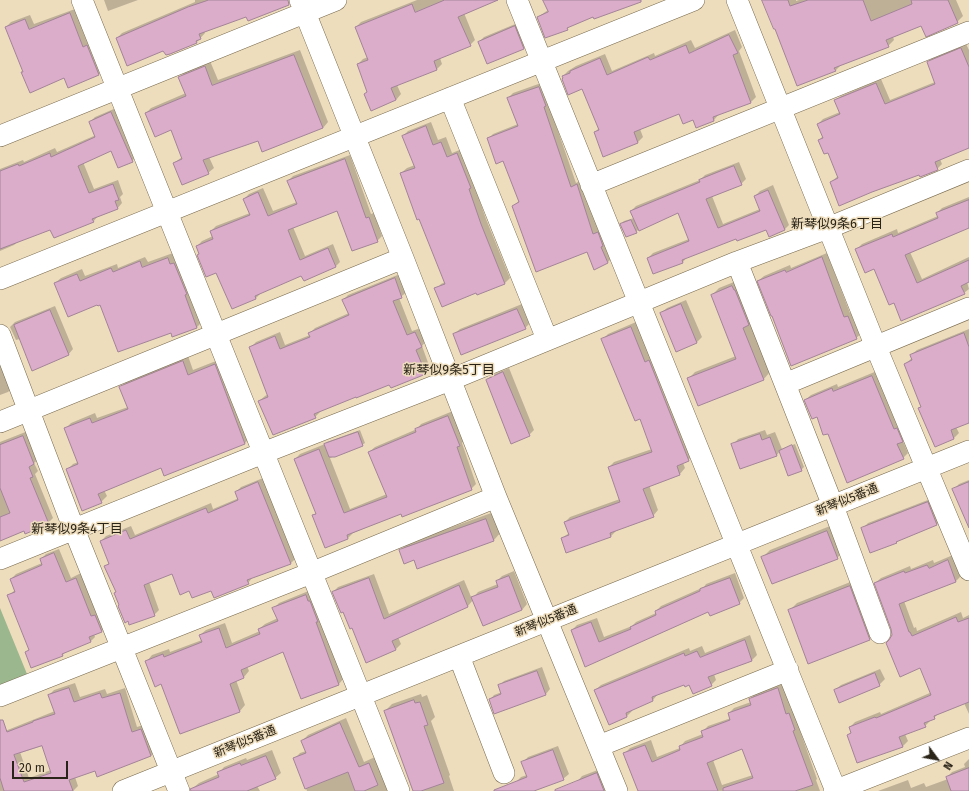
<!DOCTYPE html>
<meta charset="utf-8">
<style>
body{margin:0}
#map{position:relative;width:969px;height:791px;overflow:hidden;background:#eeddbd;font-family:"Fira Sans",sans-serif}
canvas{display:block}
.north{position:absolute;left:917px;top:739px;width:40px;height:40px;-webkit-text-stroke:3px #eeddbd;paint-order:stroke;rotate:122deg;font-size:11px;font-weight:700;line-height:16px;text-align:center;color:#2a2418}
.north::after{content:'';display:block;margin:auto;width:14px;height:18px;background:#2a2418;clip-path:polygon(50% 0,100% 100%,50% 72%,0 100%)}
.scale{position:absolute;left:12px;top:761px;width:56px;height:18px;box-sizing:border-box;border:2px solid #2a2418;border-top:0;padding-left:5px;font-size:12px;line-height:14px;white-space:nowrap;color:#2a2418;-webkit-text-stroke:3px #eeddbd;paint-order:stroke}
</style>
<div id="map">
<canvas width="969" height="791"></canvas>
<div class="north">N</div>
<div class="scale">20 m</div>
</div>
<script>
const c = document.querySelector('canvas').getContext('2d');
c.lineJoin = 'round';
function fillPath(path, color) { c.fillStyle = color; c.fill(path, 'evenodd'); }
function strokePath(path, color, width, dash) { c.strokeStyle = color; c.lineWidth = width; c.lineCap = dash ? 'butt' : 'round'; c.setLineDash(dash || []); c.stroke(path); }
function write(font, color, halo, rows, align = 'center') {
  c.font = font + ' "Fira Sans","Noto Sans JP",sans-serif'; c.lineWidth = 3; c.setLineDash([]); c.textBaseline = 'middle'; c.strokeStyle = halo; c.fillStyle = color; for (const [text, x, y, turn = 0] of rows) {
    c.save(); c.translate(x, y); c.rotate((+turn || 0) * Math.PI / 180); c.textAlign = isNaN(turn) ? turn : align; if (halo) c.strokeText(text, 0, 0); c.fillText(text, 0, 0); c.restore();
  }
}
const green = new Path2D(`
 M 0,608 L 27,674 L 0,685 Z`);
const shadow = new Path2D(`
 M 104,0 L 138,0 L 108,11 Z
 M 195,0 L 285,0 L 204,31 L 205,33 L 196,43 L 164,49 L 117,38 L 122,33 L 195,2 Z
 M 417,0 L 496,0 L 464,13 L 475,40 L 470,45 L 440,58 L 442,64 L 437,69 L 397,85 L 401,94 L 396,100 L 368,91 L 358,64 L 363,59 L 368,57 L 356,27 L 361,22 Z
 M 545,0 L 640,0 L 571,25 L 567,29 L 538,17 L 548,10 Z
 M 763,0 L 796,0 L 796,1 L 799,0 L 956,0 L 963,16 L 957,22 L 922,25 L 893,37 L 894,40 L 888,46 L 841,65 L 835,71 Z
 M 75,9 L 104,69 L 99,74 L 64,77 L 22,73 L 23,71 L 6,27 L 11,22 L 30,15 L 34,24 Z
 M 520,22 L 528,43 L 523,48 L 479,42 L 484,37 Z
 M 735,30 L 742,47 L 739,51 L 756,97 L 751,102 L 719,114 L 714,120 L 696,127 L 693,118 L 680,112 L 640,129 L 643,137 L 638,142 L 604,155 L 595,132 L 599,128 L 583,88 L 564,78 L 563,76 L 568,71 L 576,66 L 605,54 L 612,71 L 654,53 L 655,56 L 691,40 L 695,48 Z
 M 966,44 L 969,50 L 969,147 L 940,159 L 942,164 L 937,169 L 919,174 L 831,182 L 838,176 L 828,151 L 819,140 L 823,136 L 818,124 L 823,119 L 840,112 L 835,101 L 841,96 L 881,79 L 890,100 L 935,82 L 928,62 L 933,57 Z
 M 300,50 L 328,122 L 323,128 L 258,139 L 209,157 L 214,168 L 208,173 L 174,163 L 182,157 L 171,129 L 146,113 L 151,108 L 186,93 L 180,77 L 185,72 L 210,61 L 218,80 Z
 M 544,82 L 548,102 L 576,183 L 582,180 L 598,229 L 602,228 L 612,258 L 608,262 L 513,206 L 520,200 L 504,160 L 488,139 L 493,134 L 518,124 L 508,98 L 513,93 Z
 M 116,108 L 137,156 L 132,161 L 111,150 L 83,162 L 94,189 L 118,180 L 123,194 L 120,197 L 122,203 L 117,209 L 98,216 L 93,222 L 51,228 L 19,241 L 14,245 L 0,251 L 0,169 L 23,160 L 24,162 L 55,148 L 57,152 L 96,135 L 90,122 L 95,117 Z
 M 431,122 L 438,140 L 446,137 L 452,153 L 462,149 L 486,219 L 510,278 L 505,283 L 478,293 L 477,292 L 436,289 L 441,284 L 445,282 L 401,173 L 407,168 L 415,165 L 403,136 L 408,131 Z
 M 350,155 L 371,214 L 374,213 L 382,236 L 377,241 L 338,210 L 293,227 L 305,256 L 333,244 L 340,262 L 335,267 L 302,274 L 261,293 L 256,298 L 232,308 L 217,271 L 200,254 L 197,246 L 202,241 L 213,236 L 211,231 L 216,226 L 250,213 L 244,199 L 249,194 L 263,188 L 273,211 L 297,202 L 288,181 L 293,176 Z
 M 739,162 L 746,179 L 741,184 L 712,196 L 723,224 L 760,209 L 755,196 L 760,191 L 773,185 L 789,225 L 784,230 L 767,228 L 736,238 L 687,257 L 683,262 L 648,258 L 653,253 L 689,239 L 678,211 L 638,230 L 636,232 L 621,224 L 624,221 L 634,218 L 631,211 L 636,206 L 700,180 L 705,175 Z
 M 969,197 L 969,227 L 910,252 L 922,279 L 969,257 L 969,281 L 967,282 L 969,289 L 964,293 L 894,302 L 875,268 L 857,249 L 862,244 L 897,229 L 898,233 L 938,216 L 937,213 L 942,208 Z
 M 173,253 L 202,322 L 197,327 L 171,331 L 101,304 L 55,283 L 61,278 L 82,269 L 85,276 L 117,264 L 118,268 L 145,257 L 148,262 Z
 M 827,253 L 850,313 L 853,312 L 862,333 L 856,338 L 758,281 L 764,276 L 790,265 L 791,268 Z
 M 400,274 L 407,292 L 399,298 L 412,331 L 421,328 L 426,341 L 422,346 L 430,368 L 425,374 L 356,395 L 320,410 L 320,412 L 315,417 L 259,401 L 265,396 L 268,394 L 251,347 L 256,342 L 280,332 L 285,345 L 310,335 L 310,333 L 315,328 L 349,313 L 343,300 L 348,295 Z
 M 739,280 L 770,372 L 763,380 L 688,379 L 695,372 L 736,356 L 712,295 L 719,288 Z
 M 686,300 L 702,337 L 697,342 L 677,350 L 661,313 L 667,308 Z
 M 522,304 L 530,323 L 525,328 L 454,334 L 460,329 Z
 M 55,306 L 73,349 L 68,355 L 20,339 L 16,340 L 10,327 L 15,322 Z
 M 636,322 L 694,455 L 688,460 L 683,463 L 685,468 L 680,474 L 649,485 L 658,510 L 653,516 L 615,530 L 616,531 L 611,536 L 562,538 L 569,533 L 565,522 L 570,517 L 620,499 L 609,467 L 614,462 L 652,449 L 640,417 L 603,339 L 608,334 Z
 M 969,329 L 969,422 L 956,427 L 959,433 L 954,438 L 936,445 L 919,408 L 922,406 L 905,364 L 912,358 L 911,355 L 917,350 Z
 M 0,354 L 13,387 L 8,392 L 0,395 Z
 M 188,356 L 193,370 L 221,359 L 250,438 L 245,443 L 165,475 L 162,467 L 104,490 L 107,496 L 101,502 L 67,470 L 73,464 L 78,462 L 66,428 L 71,423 L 95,413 L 97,418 L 128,407 L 120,388 L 126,382 Z
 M 509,368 L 534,430 L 529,435 L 487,380 L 492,375 Z
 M 877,371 L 907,436 L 903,441 L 908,453 L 903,458 L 829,432 L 805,400 L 811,395 L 837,384 L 838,387 Z
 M 453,411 L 465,440 L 462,443 L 476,484 L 471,489 L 401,513 L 353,533 L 348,538 L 326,546 L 313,516 L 316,513 L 295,459 L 300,454 L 325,444 L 327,442 L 360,430 L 365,443 L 362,445 L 330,458 L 350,509 L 387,494 L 369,452 L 375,447 L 417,429 L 421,424 Z
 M 765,430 L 767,435 L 775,432 L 782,449 L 795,444 L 804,467 L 801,470 L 780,451 L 777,455 L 733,445 L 738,439 Z
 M 28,431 L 39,459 L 34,463 L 38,471 L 35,474 L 53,518 L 48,523 L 25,530 L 0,540 L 0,442 Z
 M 263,478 L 296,558 L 291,563 L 253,577 L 248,583 L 212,590 L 190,590 L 173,573 L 149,582 L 159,610 L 154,615 L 120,605 L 117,592 L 106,566 L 109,563 L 101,541 L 106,536 L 131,526 L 135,535 L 211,503 L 213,509 L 239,498 L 236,492 L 241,487 Z
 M 969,480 L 969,505 L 954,489 L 959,484 Z
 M 933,498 L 942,519 L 937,524 L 899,540 L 896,543 L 862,529 L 868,523 Z
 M 494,512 L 501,532 L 494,540 L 414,559 L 400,551 L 408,543 Z
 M 835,524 L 845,550 L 837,558 L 762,558 L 770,550 Z
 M 59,549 L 71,578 L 81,573 L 107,626 L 102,631 L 94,634 L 95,637 L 90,642 L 66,651 L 62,656 L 26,652 L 30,649 L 9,595 L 15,590 L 11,579 L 16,574 L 42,563 L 41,559 L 46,554 Z
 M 953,555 L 961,576 L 956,581 L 904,601 L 914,628 L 916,627 L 917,631 L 961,612 L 963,618 L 969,615 L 969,714 L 964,703 L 938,714 L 934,718 L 930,719 L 930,721 L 925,726 L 905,734 L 908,741 L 903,746 L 858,762 L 848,735 L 852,732 L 850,727 L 855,722 L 880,712 L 881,714 L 932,692 L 921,667 L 893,636 L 892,629 L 875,583 L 881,578 L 910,566 L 911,569 L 933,560 L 934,563 Z
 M 514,571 L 527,604 L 522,610 L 473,600 L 468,606 L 398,637 L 401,644 L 396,649 L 352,626 L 333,592 L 338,587 L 374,574 L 389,614 L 464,580 L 472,599 L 478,592 L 498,584 L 497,581 L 502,576 Z
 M 735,573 L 744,598 L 739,603 L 709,610 L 585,665 L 572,630 L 577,625 L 597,618 L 604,637 L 632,626 L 636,622 L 656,613 L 656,611 L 661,606 L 704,587 L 706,584 Z
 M 858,579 L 878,631 L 870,639 L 809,662 L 789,611 L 797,603 Z
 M 311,590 L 344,678 L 339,684 L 284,651 L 247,666 L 249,671 L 244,677 L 236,680 L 245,705 L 240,711 L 181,733 L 162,683 L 147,661 L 152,655 L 169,649 L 170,652 L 202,640 L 200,635 L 206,630 L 225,623 L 232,643 L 260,631 L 259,629 L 265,624 L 278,618 L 274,608 L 279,603 Z
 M 750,635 L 757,655 L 752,660 L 714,674 L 716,680 L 711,685 L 685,684 L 658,694 L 653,700 L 631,709 L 632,711 L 627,716 L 609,724 L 595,690 L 601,685 L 689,648 L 690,651 L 702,646 L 705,653 Z
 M 542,667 L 550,689 L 546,694 L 495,712 L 490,700 L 494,695 L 502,692 L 499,686 L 504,681 Z
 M 880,669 L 885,679 L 879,685 L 835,690 L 841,685 Z
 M 75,683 L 80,697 L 105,689 L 107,694 L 125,688 L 137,727 L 146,724 L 156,750 L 151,756 L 96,770 L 75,777 L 78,786 L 73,791 L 0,791 L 0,733 L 55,711 L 49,695 L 54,690 ZM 42,745 L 51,770 L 29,778 L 20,752 Z
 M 783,684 L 791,709 L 795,708 L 798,725 L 817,779 L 816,780 L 820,791 L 639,791 L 624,754 L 630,748 L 651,740 L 657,757 L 680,748 L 680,747 L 685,741 L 703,734 L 702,732 L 708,726 L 731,718 L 729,713 L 734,708 L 751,702 L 750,699 L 755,694 ZM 742,748 L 753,775 L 722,785 L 713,760 Z
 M 421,694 L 422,697 L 427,695 L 435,717 L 431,721 L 450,775 L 449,776 L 454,791 L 423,791 L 422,789 L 414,791 L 385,711 L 392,704 Z
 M 346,718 L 364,762 L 375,757 L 388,791 L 307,791 L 294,759 L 300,753 L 306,751 L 302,741 L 308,735 Z
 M 558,746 L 569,774 L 563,779 L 532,791 L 519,791 L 516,782 L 521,777 L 527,775 L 522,763 L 528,757 Z
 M 272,750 L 281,773 L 275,778 L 257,786 L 260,791 L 194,791 L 193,788 L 199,783 L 219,774 L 219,773 L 224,767 L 246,758 L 247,760 Z
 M 969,759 L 969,791 L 878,791 L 908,780 L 911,788 L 924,783 L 926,787 L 948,779 L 947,777 L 952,772 L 965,767 L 964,764 Z
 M 603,768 L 612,791 L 579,791 L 576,783 L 582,776 Z`);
const building = new Path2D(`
 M 209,0 L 288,0 L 289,5 L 248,21 L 246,17 L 199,34 L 201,39 L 196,41 L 197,43 L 170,54 L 166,55 L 163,51 L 127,66 L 116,38 L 188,7 Z
 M 445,0 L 498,0 L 458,17 L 471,46 L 434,61 L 437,70 L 391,88 L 396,100 L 371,111 L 364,94 L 367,92 L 357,64 L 368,60 L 355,27 L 412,4 L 415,12 Z
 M 543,0 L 641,0 L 641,2 L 594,19 L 593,17 L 567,28 L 568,30 L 545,38 L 537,17 L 548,12 Z
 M 762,0 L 788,0 L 790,6 L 808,0 L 863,0 L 871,21 L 912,4 L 911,0 L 948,0 L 958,23 L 926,37 L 921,26 L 886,40 L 889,47 L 834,68 L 836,71 L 797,86 L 775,29 L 774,29 Z
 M 70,13 L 83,47 L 87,45 L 99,75 L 68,88 L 64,78 L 30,93 L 21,72 L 23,72 L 5,27 L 25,19 L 29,29 Z
 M 515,26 L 524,49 L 487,64 L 478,42 Z
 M 729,35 L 738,53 L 733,55 L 751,103 L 713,117 L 714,121 L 696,128 L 693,120 L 683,124 L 679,114 L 634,132 L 638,143 L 603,157 L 594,132 L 599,130 L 582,89 L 568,95 L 562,79 L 563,78 L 562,76 L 570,73 L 570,71 L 600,58 L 607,75 L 648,57 L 650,60 L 686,45 L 689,53 Z
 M 961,48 L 969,67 L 969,148 L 935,162 L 938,170 L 920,177 L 919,175 L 872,192 L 839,206 L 830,182 L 838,178 L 828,153 L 824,154 L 818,140 L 823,138 L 817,124 L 840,114 L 834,100 L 876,83 L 885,104 L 935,84 L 927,62 Z
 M 294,55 L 323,128 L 262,152 L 258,141 L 203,160 L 209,174 L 182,185 L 173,163 L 182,159 L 171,130 L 155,137 L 145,113 L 186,96 L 178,77 L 205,66 L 212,85 Z
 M 539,87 L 546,106 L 544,107 L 571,187 L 577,184 L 593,234 L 598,232 L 603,246 L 601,247 L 608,263 L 594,270 L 587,252 L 536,272 L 512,206 L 519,202 L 503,161 L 496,164 L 487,138 L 518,126 L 507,98 Z
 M 111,112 L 133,162 L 118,168 L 111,151 L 78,166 L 89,193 L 113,184 L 119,200 L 115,201 L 118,209 L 92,219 L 94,222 L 54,238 L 50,230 L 0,249 L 0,171 L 18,164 L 19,166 L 50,153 L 51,157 L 95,137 L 89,122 Z
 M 426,126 L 433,145 L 441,142 L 447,157 L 457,153 L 471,188 L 469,189 L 481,224 L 505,284 L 477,295 L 476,293 L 442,307 L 434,288 L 445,284 L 419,219 L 417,220 L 400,173 L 415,168 L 402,136 Z
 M 345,159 L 366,218 L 369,217 L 378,242 L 352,251 L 337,211 L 288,230 L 300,260 L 328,248 L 336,267 L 304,281 L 301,276 L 255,296 L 256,299 L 232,309 L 216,273 L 206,277 L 197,255 L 199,254 L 196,246 L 213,239 L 210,231 L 250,215 L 243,199 L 258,192 L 268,216 L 297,204 L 287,181 Z
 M 734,166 L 742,185 L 706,199 L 718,228 L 760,211 L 754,196 L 768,190 L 785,230 L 769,237 L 766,230 L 737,241 L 736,239 L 682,260 L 683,263 L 653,274 L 647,258 L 689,241 L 678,213 L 639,231 L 630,211 L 700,182 L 699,180 Z
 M 969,200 L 969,228 L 905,255 L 917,283 L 969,260 L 969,282 L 961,286 L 965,294 L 901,321 L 894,303 L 889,305 L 874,269 L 865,273 L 855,249 L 892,234 L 893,237 L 938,218 L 936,213 Z
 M 631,220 L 637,233 L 626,237 L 620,224 Z
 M 822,257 L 844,317 L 848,316 L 857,339 L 791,366 L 772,316 L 771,316 L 757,281 L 785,270 L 786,272 Z
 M 168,258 L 170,264 L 174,263 L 186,292 L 187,294 L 185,295 L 197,328 L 172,337 L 171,333 L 118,352 L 100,305 L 98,306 L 97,305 L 68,317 L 54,283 L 77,274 L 80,281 L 111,268 L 113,272 L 140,261 L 142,267 Z
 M 395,278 L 402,298 L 393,301 L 407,335 L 415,332 L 422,347 L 416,350 L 426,374 L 391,388 L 389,385 L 356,398 L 356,397 L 314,414 L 316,418 L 273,435 L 258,401 L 268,397 L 249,347 L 275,336 L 280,349 L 310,337 L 308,333 L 349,315 L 342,300 Z
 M 732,286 L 734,290 L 735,290 L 749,325 L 743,328 L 764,380 L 698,406 L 687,378 L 736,359 L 711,295 Z
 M 681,304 L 697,343 L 676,352 L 660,313 Z
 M 517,309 L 526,329 L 461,355 L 453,334 Z
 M 50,310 L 69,355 L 32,371 L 14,325 Z
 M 631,327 L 645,362 L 649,360 L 689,461 L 677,466 L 680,475 L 643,489 L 654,517 L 610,533 L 611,537 L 566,553 L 561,538 L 569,535 L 564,522 L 620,502 L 608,467 L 652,452 L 640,419 L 635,421 L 601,339 Z
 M 964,333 L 969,347 L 969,423 L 951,430 L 954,439 L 935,447 L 918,408 L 921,407 L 904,364 L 912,360 L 910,355 Z
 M 183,361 L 188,375 L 215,364 L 245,444 L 164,476 L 161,468 L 98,494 L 102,503 L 82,511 L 66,469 L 78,464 L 64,428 L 90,418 L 92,423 L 128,409 L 119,387 Z
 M 503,372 L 530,436 L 511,444 L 486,380 Z
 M 872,376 L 894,429 L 897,428 L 903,442 L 897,444 L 904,459 L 847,483 L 828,434 L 823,435 L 817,417 L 812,419 L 804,400 L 832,388 L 833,391 Z
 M 448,416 L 460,446 L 457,447 L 472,490 L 402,517 L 401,514 L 347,535 L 348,539 L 325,548 L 312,515 L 316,514 L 294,459 L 319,449 L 344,513 L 387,497 L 368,452 L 416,432 L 415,429 Z
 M 358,432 L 363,446 L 335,457 L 329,457 L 324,444 Z
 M 760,434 L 762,440 L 770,437 L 777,456 L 740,469 L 731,444 Z
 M 23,436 L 34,464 L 29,467 L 33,477 L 30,478 L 49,524 L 25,534 L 24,531 L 0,541 L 0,517 L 10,513 L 0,488 L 0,445 Z
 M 792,445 L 802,471 L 788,476 L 779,451 Z
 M 258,482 L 291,564 L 247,580 L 249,584 L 214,598 L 211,591 L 192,598 L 189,591 L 180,595 L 172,574 L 144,585 L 155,616 L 129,625 L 128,621 L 125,623 L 118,606 L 119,605 L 114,593 L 116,592 L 104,566 L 109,564 L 100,541 L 126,530 L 130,539 L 206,508 L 208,513 L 238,500 L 235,492 Z
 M 969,482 L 969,528 L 952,489 Z
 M 928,502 L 937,525 L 896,542 L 897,543 L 870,553 L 861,528 Z
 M 486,519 L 494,541 L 417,569 L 414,560 L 404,564 L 399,550 Z
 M 827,531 L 838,559 L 772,584 L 761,557 Z
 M 54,553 L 66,582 L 76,578 L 91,616 L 95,615 L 102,632 L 89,637 L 91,642 L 62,654 L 63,656 L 31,668 L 25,652 L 29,650 L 7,595 L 15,592 L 10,579 L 42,565 L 40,559 Z
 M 948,560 L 956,582 L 899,604 L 909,632 L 910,632 L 912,636 L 956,617 L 958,622 L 969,618 L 969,702 L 934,716 L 935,719 L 924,723 L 926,727 L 899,737 L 903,747 L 857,763 L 847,735 L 851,733 L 849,727 L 875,717 L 876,718 L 931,695 L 920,668 L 900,677 L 886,643 L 889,640 L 892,635 L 891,629 L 874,583 L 904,571 L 905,573 L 927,565 L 929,568 Z
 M 509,576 L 522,610 L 483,626 L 471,597 L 498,587 L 496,581 Z
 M 369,578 L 384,619 L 459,585 L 468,607 L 392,641 L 396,650 L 366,663 L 352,628 L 350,629 L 343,612 L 341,613 L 332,592 Z
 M 730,578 L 740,604 L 710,616 L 708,612 L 585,667 L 571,630 L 591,622 L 599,642 L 631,629 L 630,627 L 656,615 L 655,611 L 700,591 L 700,589 Z
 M 850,586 L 870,640 L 808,664 L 788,610 Z
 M 306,595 L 308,601 L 310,601 L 318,622 L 316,622 L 339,685 L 301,699 L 283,652 L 241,670 L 244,678 L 230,684 L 240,712 L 180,734 L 161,684 L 155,687 L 145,661 L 163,654 L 164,657 L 202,642 L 199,635 L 219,628 L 226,648 L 260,634 L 258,629 L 278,621 L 272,608 Z
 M 745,640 L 752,661 L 708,677 L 712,686 L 693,694 L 689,685 L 685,687 L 684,685 L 652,697 L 653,701 L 626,713 L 627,717 L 609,725 L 594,690 L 684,653 L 685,656 L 697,651 L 700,657 Z
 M 537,671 L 546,695 L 494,714 L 489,699 L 501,694 L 498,685 Z
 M 875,673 L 880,686 L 839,703 L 834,690 Z
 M 69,688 L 74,702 L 100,693 L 102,698 L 120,693 L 132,732 L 141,729 L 151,756 L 97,777 L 95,771 L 69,780 L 73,791 L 4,791 L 0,778 L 0,720 L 3,720 L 7,732 L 33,722 L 33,721 L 55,714 L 48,695 ZM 42,746 L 51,773 L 24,782 L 14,755 Z
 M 778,688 L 786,714 L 789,713 L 795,730 L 793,731 L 813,785 L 795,791 L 723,791 L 723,788 L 753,778 L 742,749 L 707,763 L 718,791 L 638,791 L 623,753 L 645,745 L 652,762 L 680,750 L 679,746 L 703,737 L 701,731 L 730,720 L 728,713 L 751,705 L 749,699 Z
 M 414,700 L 415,703 L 420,702 L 428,725 L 424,726 L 444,783 L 421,791 L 413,791 L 384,711 Z
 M 340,723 L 359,767 L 369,763 L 378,785 L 364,791 L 355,791 L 348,772 L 305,789 L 293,758 L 306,753 L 301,741 Z
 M 553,750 L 564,780 L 534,791 L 494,791 L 494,790 L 527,777 L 521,762 Z
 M 266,756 L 276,779 L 247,791 L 191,791 L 190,789 L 219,777 L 217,772 L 240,763 L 241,765 Z
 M 969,768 L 969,791 L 951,791 L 946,777 Z
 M 597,773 L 604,791 L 555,791 L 555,790 Z`);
const minor = new Path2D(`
 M 82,0 L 399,791
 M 300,0 L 403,258 L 496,497 L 617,791
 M 517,0 L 836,791
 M 737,0 L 876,347 L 969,570
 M 450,98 L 547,339
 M 0,136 L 336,0
 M 591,185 L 969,32
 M 737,262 L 833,506 L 880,633
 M 0,279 L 694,0
 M 0,335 L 70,519 L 179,791
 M 785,384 L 969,308
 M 0,422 L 207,338 L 403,258
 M 0,559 L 263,453 L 450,380 L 737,262 L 828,228 L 969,170
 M 459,656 L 504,773
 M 0,696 L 311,573 L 496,497
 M 599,746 L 788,670
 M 123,791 L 969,451
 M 834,791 L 969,738`);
const streetNames = [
 ["新琴似5番通",847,500,-22],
 ["新琴似5番通",546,621,-22],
 ["新琴似5番通",245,742,-22]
];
const neighbourhoodNames = [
 ["新琴似9条6丁目",837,224],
 ["新琴似9条5丁目",449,370],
 ["新琴似9条4丁目",77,529]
];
fillPath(green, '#9ab78e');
fillPath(shadow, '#0003');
fillPath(building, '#dcadcb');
strokePath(building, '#a28397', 1);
strokePath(minor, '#76684b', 22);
strokePath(minor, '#fff', 21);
write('12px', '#2a2418', '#eeddbd', streetNames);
write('13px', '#2a2418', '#eeddbd', neighbourhoodNames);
</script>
